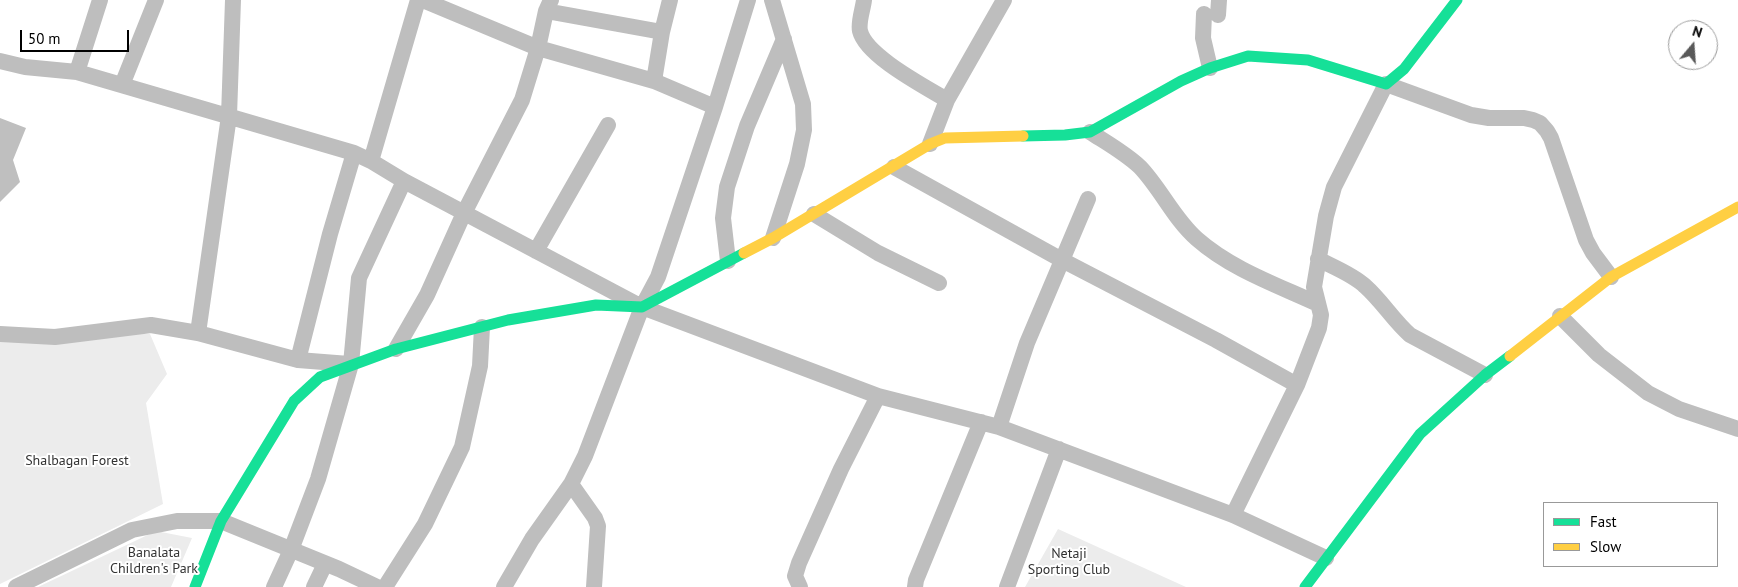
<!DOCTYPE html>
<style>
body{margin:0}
#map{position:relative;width:1738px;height:587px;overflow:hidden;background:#fff;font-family:"PT Sans",sans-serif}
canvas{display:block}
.legend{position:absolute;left:1543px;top:502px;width:175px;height:65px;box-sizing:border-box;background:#fff;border:1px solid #999;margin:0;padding:6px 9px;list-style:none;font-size:15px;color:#000}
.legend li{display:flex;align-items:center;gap:10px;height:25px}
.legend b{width:25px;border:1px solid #999}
.north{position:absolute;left:1668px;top:20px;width:50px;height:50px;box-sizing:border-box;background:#fff;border:1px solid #999;border-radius:50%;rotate:18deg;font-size:14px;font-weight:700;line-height:20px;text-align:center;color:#000}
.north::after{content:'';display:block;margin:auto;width:18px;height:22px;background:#595959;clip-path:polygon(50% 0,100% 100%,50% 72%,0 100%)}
.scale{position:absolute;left:20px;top:30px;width:109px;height:22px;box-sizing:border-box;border:2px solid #000;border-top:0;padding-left:6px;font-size:15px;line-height:18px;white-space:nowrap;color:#000;-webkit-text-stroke:4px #fff;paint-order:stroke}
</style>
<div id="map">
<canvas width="1738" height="587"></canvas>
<ul class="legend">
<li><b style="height:6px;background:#16e098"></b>Fast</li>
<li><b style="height:6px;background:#ffcf43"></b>Slow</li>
</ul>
<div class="north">N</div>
<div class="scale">50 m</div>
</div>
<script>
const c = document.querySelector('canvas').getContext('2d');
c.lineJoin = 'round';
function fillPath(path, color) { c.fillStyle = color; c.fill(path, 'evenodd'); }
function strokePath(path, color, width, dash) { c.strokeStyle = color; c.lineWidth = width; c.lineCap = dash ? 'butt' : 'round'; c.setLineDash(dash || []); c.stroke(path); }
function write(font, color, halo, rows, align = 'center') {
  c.font = font + ' "PT Sans",sans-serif'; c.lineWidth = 4; c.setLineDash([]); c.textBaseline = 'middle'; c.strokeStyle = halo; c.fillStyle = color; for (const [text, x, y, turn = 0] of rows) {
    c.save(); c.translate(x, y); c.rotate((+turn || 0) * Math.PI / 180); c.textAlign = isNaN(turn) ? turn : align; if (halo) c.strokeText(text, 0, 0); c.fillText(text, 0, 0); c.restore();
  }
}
const green = new Path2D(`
 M 0,334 L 150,334 L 167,374 L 146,403 L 163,504 L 0,584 Z
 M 1058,529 L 1186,587 L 1025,587 Z
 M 156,531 L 192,538 L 171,587 L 38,587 Z`);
const water = new Path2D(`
 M 0,118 L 26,128 L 13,160 L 20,182 L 0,202 Z`);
const street = new Path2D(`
 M 423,0 L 538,48 L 654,81 L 715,107
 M 772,0 L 803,104 L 804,130 L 797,164 L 773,238
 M 864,0 C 863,9 858,22 860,31 C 866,56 924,86 947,100
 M 546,11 L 662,32
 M 1204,14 L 1203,38 L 1210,68
 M 1218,15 L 1219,0
 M 0,61 L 25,67 L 77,72 L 354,153 L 371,161 L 404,181 L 642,307 L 878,396 L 999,427 L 1233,515 L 1326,558
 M 77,72 L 100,0
 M 654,81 L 662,32 L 670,0
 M 122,85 L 156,0
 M 1090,132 C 1107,143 1125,153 1140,167 C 1161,189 1174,219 1197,239 C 1231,269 1277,285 1318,304
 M 930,144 L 947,100 L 1004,0
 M 371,161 L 418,0
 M 894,167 L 1062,260 L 1216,340 L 1297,385
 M 814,214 L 878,253 L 939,283
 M 536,251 L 608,125
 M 1318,259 C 1333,267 1352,274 1365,286 C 1382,301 1393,320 1410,335 L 1485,375
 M 728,261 L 723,218 L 727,187 L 747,126 L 784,39
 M 1560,316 L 1599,355 L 1648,393 L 1679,409 L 1738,429
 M 198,333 L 229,116 L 233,0
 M 0,334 L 55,337 L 151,325 L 198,333 L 298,360 L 349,364
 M 396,349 L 427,295 L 464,213 L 522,100 L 538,48 L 546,11 L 551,0
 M 298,360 L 330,234 L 354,153
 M 999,427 L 1027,343 L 1088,199
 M 571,484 L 595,518 L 598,526 L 594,587
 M 1233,515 L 1297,385 L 1319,328 L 1321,315 L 1314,287 L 1326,216 L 1334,187 L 1386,84 L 1471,115 L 1489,118 L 1524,118 L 1533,120 L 1540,123 L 1547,131 L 1551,138 L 1586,240 L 1593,253 L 1611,277
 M 16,587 L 132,530 L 177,521 L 221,521 L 339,569 L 377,587
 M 274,587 L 291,550 L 318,479 L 351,364 L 359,278 L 404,181
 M 314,587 L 325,564
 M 385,587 L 425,524 L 462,447 L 480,366 L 482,327
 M 504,587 L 532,539 L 571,484 L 585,456 L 642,307 L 658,277 L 715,107 L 748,0
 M 800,587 L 795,576 L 799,563 L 841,469 L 878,396
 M 915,587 L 916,580 L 981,422
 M 1007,587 L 1059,449`);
const fast = new Path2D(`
 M 1023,136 L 1065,135 L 1090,132 L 1181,81 L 1210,68 L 1248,56 L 1308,60 L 1386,84 L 1404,69 L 1457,0
 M 195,587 L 221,521 L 294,401 L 320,377 L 396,349 L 508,320 L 596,305 L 642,307 L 744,253
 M 1305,587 L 1420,434 L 1485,375 L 1510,356`);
const slow = new Path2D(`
 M 744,253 L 773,238 L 930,144 L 945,138 L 1023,136
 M 1510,356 L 1611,277 L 1738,207`);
const parkNames = [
 ["Shalbagan Forest",77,461],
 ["Banalata",154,553],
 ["Children's Park",154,569],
 ["Netaji",1069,554],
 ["Sporting Club",1069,570]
];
fillPath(green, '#ececec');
fillPath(water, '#bfbfbf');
strokePath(street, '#bebebe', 16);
strokePath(fast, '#16e098', 11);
strokePath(slow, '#ffcf43', 11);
write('14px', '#333', '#fff', parkNames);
</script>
